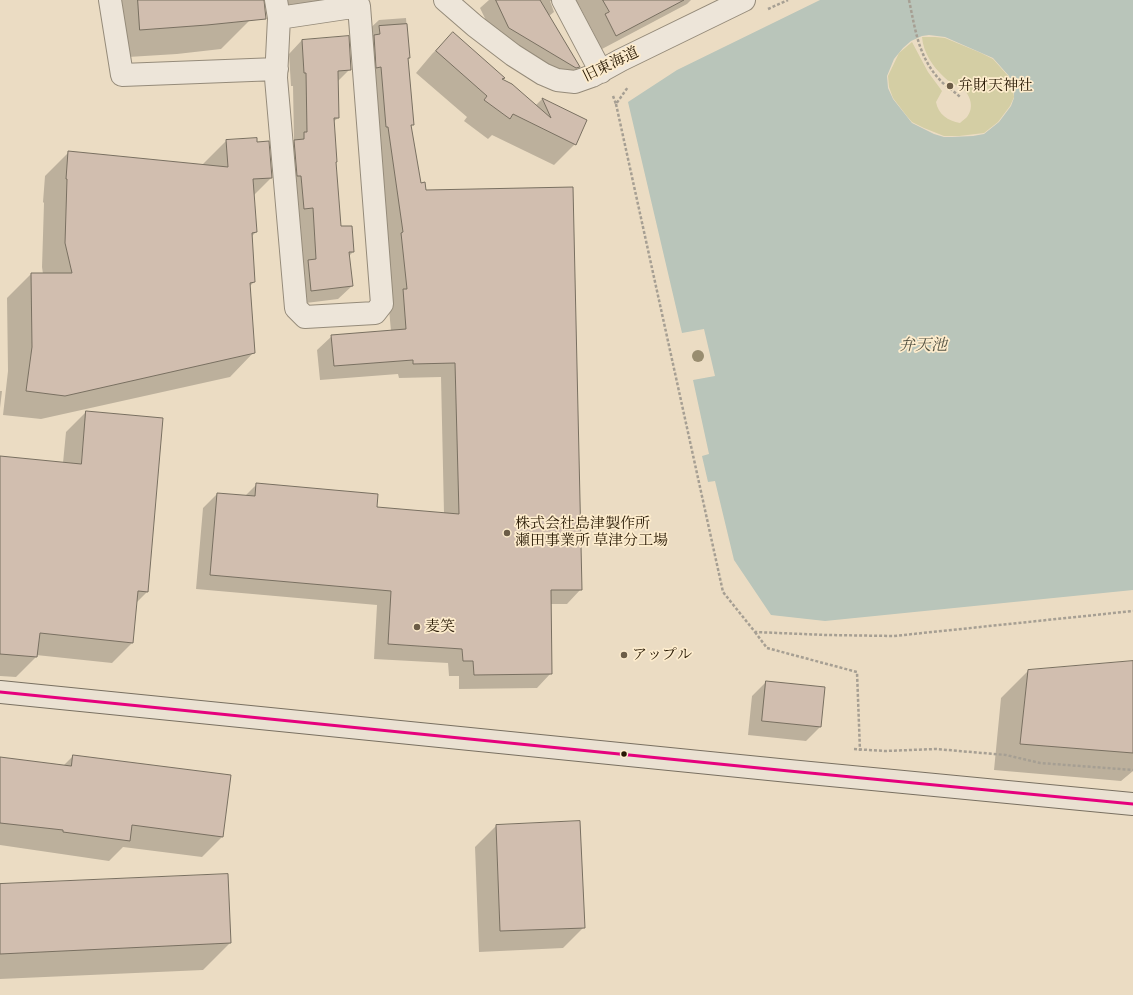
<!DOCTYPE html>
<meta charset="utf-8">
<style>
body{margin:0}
canvas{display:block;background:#ebdcc3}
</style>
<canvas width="1133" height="995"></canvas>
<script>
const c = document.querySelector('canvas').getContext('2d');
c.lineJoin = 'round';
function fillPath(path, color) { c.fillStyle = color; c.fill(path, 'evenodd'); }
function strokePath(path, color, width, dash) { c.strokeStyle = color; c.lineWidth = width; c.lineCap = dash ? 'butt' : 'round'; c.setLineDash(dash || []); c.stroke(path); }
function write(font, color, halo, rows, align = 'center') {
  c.font = font + ' "Gentium Book Plus","Noto Serif JP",serif'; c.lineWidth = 3.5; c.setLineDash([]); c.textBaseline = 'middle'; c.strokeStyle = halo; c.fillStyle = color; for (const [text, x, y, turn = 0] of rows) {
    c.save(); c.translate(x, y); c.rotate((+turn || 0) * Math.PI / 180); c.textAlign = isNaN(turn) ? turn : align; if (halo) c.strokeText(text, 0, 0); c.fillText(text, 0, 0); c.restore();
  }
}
const green = new Path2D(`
 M 922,37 L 935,37 L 945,38 L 981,53 L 993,59 L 1009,77 L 1013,91 L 1014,97 L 1010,106 L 998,122 L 984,133 L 959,136 L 944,136 L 924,128 L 912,122 L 906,115 L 893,98 L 889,87 L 888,76 L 899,53 L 912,42 L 928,72 L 942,91 L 936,102 C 938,114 948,121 960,123 C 962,121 965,119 967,117 C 975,107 970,93 960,87 C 954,84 949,82 944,77 C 933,67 923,52 922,37 Z`);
const water = new Path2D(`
 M 820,0 L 1133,0 L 1133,590 L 825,621 L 771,615 L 734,560 L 715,481 L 708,482 L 702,456 L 709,454 L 693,380 L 715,376 L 704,329 L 682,333 L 628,102 L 677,70 ZM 929,35 L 945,37 L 993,58 L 1009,76 L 1014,90 L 1014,98 L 1011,106 L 999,122 L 984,134 L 973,136 L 952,137 L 944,137 L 934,134 L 912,123 L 893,99 L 888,88 L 887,76 L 894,59 L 903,48 L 911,41 L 922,36 Z`);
const shadow = new Path2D(`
 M 108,0 L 247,0 L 250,20 L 221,49 L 177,54 L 112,58 Z
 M 284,0 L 328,0 L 285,6 Z
 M 489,0 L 691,0 L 687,4 L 602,49 L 579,5 L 563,13 L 556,3 L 550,1 L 554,12 L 549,16 L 579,67 L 566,80 L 496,41 L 480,8 Z
 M 406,18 L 409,58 L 408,59 L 413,124 L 410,127 L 420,184 L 426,191 L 581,589 L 567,604 L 550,604 L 551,673 L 537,688 L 459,689 L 459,676 L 449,676 L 448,663 L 374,659 L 377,605 L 196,589 L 203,508 L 217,494 L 245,496 L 257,484 L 376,508 L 444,514 L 441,377 L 399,378 L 398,374 L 320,380 L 317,350 L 332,336 L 391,331 L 364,34 L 379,20 Z
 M 453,33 L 504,78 L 501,80 L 535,106 L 542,99 L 586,121 L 575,144 L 554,165 L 492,135 L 488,139 L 464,121 L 467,117 L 416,73 L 432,54 Z
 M 302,40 L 350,69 L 337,82 L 338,118 L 333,122 L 335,163 L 340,228 L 353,252 L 348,257 L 352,286 L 338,299 L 298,304 L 303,267 L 300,221 L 291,221 L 281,154 L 294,141 L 293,86 L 291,86 L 289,54 Z
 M 256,139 L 271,178 L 253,196 L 256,232 L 251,237 L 254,282 L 250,286 L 254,352 L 230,377 L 41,419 L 3,415 L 8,371 L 7,298 L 31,274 L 43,274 L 42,267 L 44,203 L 43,202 L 45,176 L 69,152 L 202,165 L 226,141 Z
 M 0,391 L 2,391 L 0,408 Z
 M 86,412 L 162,418 L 147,592 L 136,603 L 132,643 L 112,663 L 36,655 L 36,657 L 16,677 L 0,676 L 0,457 L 63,463 L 66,432 Z
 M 1133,662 L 1133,771 L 1121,781 L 994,770 L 1001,698 L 1028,671 Z
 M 766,682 L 820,727 L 806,741 L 748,735 L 752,696 Z
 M 73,756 L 223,836 L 202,857 L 123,847 L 109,861 L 0,845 L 0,758 L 63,766 Z
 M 580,822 L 584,927 L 563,948 L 479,952 L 475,847 L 496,826 Z
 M 0,885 L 230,943 L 203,970 L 0,979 Z`);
const building = new Path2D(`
 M 138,0 L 264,0 L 266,19 L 207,25 L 140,30 Z
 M 496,0 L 540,0 L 580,67 L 576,68 L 509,28 Z
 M 603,0 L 684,0 L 616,36 L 605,14 L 609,12 Z
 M 407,24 L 410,58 L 408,58 L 414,125 L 411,125 L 421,183 L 425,182 L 426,190 L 573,187 L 582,590 L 551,590 L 552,674 L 474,675 L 473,661 L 463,661 L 462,649 L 388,644 L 391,591 L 210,575 L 217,493 L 255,496 L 256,483 L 378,494 L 377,507 L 459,514 L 455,363 L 413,364 L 413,360 L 334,366 L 331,335 L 406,329 L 403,289 L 407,289 L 401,233 L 403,232 L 388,127 L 386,127 L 381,67 L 376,68 L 374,35 L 380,34 L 379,26 Z
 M 453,32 L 505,78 L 502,79 L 512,84 L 551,118 L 542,98 L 587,120 L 576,145 L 513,114 L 510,119 L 484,100 L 487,96 L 436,51 Z
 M 349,36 L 351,70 L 338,71 L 339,118 L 334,118 L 337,162 L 336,162 L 341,226 L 352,226 L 354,252 L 349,252 L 353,286 L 311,291 L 308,260 L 316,259 L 313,208 L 304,209 L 301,176 L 297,176 L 294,140 L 304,139 L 304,132 L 307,132 L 306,73 L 304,73 L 302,40 Z
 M 257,138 L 257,142 L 269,141 L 272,178 L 253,179 L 257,232 L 252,233 L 255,282 L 250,283 L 255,353 L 65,396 L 26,391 L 32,347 L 31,273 L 72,273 L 65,243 L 67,179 L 66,179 L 68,151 L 228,167 L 226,140 Z
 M 86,411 L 163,418 L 148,592 L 138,591 L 133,643 L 40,633 L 37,657 L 0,654 L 0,456 L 81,464 Z
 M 1133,661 L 1133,753 L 1020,744 L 1028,670 Z
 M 766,681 L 825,687 L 821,727 L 762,721 Z
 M 73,755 L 231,775 L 223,837 L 132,825 L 130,841 L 63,832 L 63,830 L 0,823 L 0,757 L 71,766 Z
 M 580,821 L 585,928 L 500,931 L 496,825 Z
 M 228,874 L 231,943 L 0,954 L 0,884 Z`);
const path = new Path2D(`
 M 909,0 C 916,33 919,61 945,85 C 950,89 955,92 960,97
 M 768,9 L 788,0
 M 613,96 L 616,104 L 628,87
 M 616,104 L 723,592 L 755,632 L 827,635 L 894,636 L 1133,611
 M 755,632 L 767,648 L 857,672 L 860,751
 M 854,749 L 885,751 L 936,749 L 1006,755 L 1040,763 L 1133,770`);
const minor = new Path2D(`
 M 110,0 L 122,75 L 277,69
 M 276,0 L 279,18 L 276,78 L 296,308 L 305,317 L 375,313 L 382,304 L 359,6 L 279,18
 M 445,0 L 475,26 L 513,55 L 543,74 L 557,80 L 575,82 L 592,76 L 621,60 L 744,0
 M 563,0 L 601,72`);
const highway = new Path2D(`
 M 0,692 L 789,771 L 1133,804`);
const bus1 = new Path2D(`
 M 0,692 L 789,771 L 1133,804`);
const trees = [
 [698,356]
];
const markers = [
 [950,86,4,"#6c5d47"],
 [507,533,4,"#6c5d47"],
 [417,627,4,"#6c5d47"],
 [624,655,4,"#6c5d47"],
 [624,754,3.5,"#281904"]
];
const streetNames = [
 ["旧東海道",611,65,-26]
];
const poiNames = [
 ["弁財天神社",958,86],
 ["株式会社島津製作所",515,524],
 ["瀬田事業所 草津分工場",515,541],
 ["麦笑",425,627],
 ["アップル",632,655]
];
const waterNames = [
 ["弁天池",923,346]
];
fillPath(green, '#d4cea4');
fillPath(water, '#b9c5ba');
fillPath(shadow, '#0003');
fillPath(building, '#d1beaf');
strokePath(building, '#797061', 1);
strokePath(minor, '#958b7a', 24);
strokePath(highway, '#797061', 24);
strokePath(path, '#a69f93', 2.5, [3, 2]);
strokePath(minor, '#ede5d9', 22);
strokePath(highway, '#eae1d2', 22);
strokePath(bus1, '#e5007d', 3);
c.fillStyle = '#998d70';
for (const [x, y] of trees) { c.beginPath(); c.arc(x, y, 6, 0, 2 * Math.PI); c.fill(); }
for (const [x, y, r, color] of markers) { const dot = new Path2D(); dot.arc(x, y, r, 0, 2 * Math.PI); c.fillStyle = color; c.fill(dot); strokePath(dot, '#fdeccd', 1.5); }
write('15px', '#281904', '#fdeccd', streetNames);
write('15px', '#281904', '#fdeccd', poiNames, 'left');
write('italic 16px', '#535242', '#fdeccd', waterNames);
</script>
